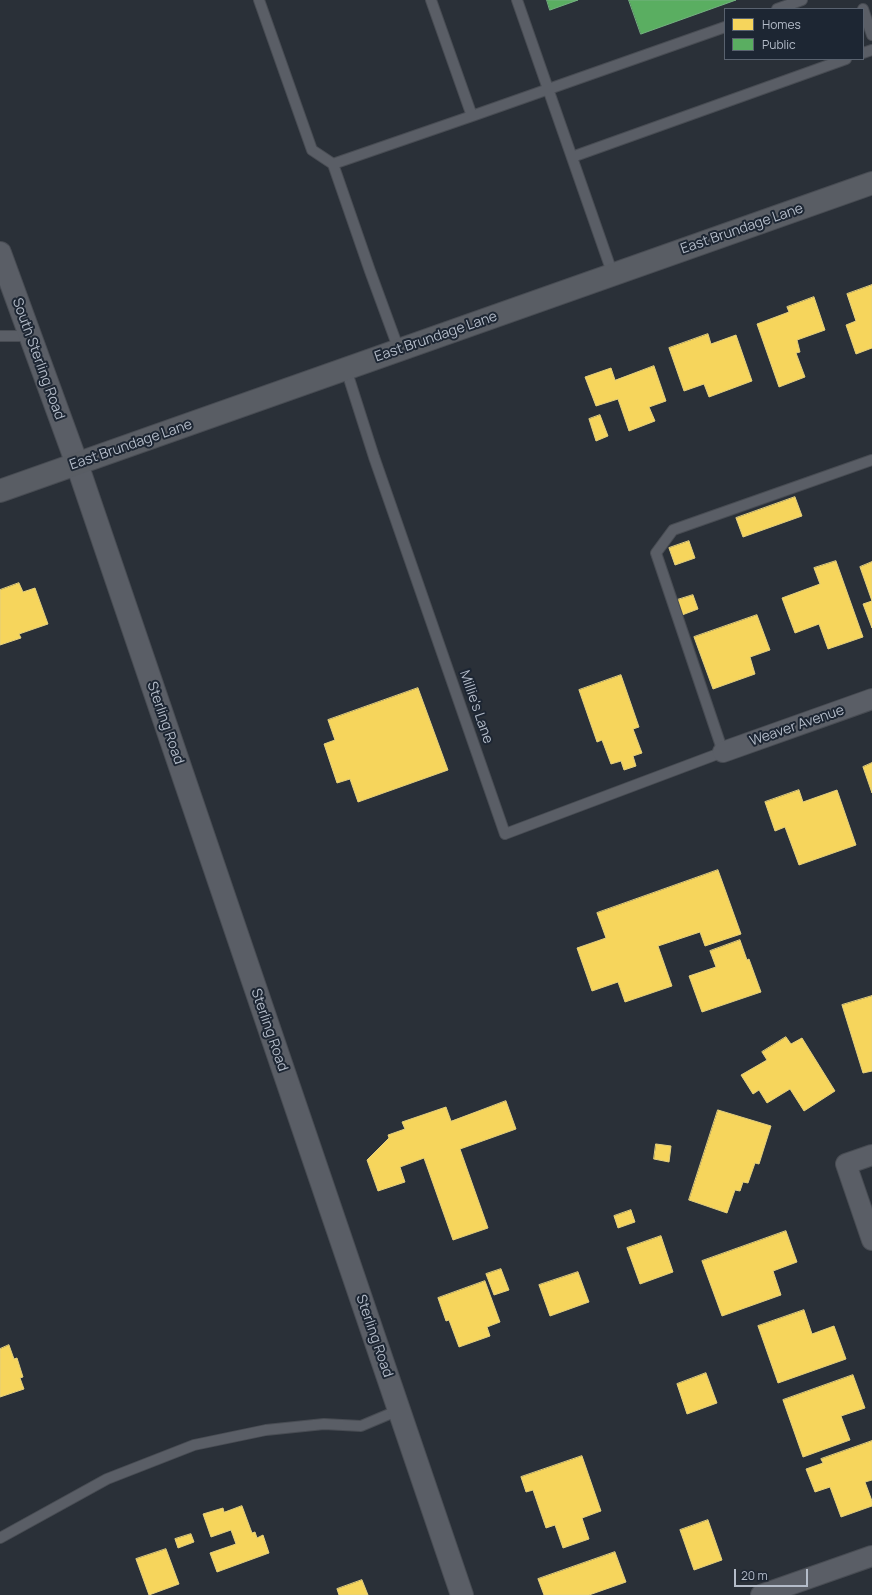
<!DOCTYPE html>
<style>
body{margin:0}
#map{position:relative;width:872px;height:1595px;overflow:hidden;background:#2a3038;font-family:Manrope,sans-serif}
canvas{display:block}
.legend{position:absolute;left:724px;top:8px;width:140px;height:52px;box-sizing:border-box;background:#1d2633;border:1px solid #59626f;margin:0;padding:5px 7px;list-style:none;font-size:12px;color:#b4bcc9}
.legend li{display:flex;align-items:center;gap:8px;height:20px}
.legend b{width:20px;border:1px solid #59626f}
.scale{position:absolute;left:734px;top:1569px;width:74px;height:18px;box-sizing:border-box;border:2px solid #b4bcc9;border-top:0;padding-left:5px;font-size:12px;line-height:14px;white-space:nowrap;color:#b4bcc9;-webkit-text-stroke:3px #1d2633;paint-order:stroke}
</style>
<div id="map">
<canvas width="872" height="1595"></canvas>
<ul class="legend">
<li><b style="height:11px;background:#f6d55c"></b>Homes</li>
<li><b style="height:11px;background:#5aae61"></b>Public</li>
</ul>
<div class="scale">20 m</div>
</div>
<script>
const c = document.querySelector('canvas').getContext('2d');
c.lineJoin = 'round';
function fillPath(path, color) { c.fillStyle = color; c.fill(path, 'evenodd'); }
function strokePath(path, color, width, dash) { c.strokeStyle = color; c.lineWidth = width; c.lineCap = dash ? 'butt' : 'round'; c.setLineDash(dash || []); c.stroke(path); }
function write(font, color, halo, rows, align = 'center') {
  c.font = font + ' Manrope,sans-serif'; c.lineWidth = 4; c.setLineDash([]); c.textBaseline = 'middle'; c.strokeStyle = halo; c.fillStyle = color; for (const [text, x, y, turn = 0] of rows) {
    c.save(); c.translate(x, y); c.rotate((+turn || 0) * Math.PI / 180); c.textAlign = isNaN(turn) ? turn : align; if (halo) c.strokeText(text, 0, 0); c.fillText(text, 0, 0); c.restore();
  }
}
const homes = new Path2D(`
 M 872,285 L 872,348 L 856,354 L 846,325 L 856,321 L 847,294 Z
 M 814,297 L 825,330 L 797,340 L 800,352 L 796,353 L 805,377 L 779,387 L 757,324 L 789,312 L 787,307 Z
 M 708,334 L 711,344 L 736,335 L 752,381 L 709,397 L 704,384 L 684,391 L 669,348 Z
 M 654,366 L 666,401 L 649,407 L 655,421 L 629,431 L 618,399 L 596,406 L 585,377 L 611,368 L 615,380 Z
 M 600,415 L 608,436 L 596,441 L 589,419 Z
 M 795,497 L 802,516 L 743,537 L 736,518 Z
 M 689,541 L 695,558 L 675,565 L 669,548 Z
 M 836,561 L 863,637 L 828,649 L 819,624 L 795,633 L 782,598 L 820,584 L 814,568 Z
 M 872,562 L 872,628 L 863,604 L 872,601 L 860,567 Z
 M 19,583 L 23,592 L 35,588 L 48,624 L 19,634 L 21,638 L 0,645 L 0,590 Z
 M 693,595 L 698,609 L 682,615 L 677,600 Z
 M 757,615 L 770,650 L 750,657 L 755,674 L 713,689 L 694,637 Z
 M 621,675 L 639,727 L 633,729 L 642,753 L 633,756 L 636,766 L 624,770 L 621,761 L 611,764 L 602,740 L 597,742 L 579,690 Z
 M 418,688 L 448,770 L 358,802 L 350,779 L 337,783 L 324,744 L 335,740 L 328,720 Z
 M 872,763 L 872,793 L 863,767 Z
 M 799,790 L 803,802 L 837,790 L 856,845 L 799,865 L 785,827 L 775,831 L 765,802 Z
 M 718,870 L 741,934 L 705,946 L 700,932 L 658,946 L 672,986 L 625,1002 L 618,982 L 592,991 L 577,948 L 606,938 L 597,913 Z
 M 740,940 L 747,960 L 749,959 L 761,992 L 702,1012 L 689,976 L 716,967 L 710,951 Z
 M 872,996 L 872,1071 L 863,1073 L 842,1005 Z
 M 786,1037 L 791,1044 L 802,1038 L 835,1091 L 804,1111 L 790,1089 L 767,1103 L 759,1090 L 753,1094 L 741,1075 L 767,1060 L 762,1052 Z
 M 506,1101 L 516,1129 L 460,1149 L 488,1228 L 453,1240 L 424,1158 L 400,1167 L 405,1182 L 378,1191 L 367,1160 L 389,1138 L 388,1135 L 405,1129 L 402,1122 L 446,1107 L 451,1121 Z
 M 718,1110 L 771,1126 L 759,1164 L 755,1163 L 748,1183 L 743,1182 L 740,1191 L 735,1190 L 727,1213 L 689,1200 Z
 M 656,1144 L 671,1146 L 669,1162 L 654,1159 Z
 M 631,1210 L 635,1222 L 618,1228 L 614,1216 Z
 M 786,1231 L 797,1262 L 773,1271 L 781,1295 L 722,1316 L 702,1261 Z
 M 661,1236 L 673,1272 L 640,1284 L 627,1248 Z
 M 501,1269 L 509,1290 L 494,1295 L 486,1274 Z
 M 578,1272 L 589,1302 L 550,1316 L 539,1285 Z
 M 485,1281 L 500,1322 L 487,1327 L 490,1336 L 459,1347 L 449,1320 L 446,1321 L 438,1298 Z
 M 804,1310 L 812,1334 L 834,1326 L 846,1359 L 778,1383 L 758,1326 Z
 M 9,1345 L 14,1359 L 17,1358 L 23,1377 L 20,1378 L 24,1389 L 0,1397 L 0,1349 Z
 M 706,1373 L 717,1403 L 687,1414 L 677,1384 Z
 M 853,1375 L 865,1408 L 841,1416 L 850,1440 L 803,1457 L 783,1400 Z
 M 872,1441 L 872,1480 L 865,1482 L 872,1501 L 872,1506 L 841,1517 L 830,1487 L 815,1492 L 806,1469 L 823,1463 L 821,1459 Z
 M 582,1456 L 601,1511 L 582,1518 L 589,1539 L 563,1548 L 555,1525 L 546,1528 L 533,1490 L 526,1492 L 521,1477 Z
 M 242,1506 L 252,1533 L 255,1532 L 257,1538 L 263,1535 L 269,1553 L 217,1572 L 210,1553 L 236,1544 L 231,1530 L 211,1537 L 203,1514 L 223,1508 L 224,1512 Z
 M 708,1520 L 722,1560 L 694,1570 L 680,1530 Z
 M 191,1534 L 194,1542 L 178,1548 L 175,1539 Z
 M 166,1549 L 179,1584 L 149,1595 L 136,1559 Z
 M 615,1552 L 626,1582 L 589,1595 L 544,1595 L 538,1579 Z
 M 362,1580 L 368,1595 L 339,1595 L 337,1589 Z`);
const public = new Path2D(`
 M 547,0 L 578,0 L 550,10 Z
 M 629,0 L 736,0 L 641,34 Z`);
const service = new Path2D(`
 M 259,0 L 312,150 L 333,164 L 370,271 L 399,350
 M 517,0 L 613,275
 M 777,9 L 802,0
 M 863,9 L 872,35
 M 863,53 L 872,50
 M 472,116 L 725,27
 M 572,157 L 846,59
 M 333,164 L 472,116 L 431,0
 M 0,336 L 30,336
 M 346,369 L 374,457 L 505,834 L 723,752 L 656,553 L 673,530 L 872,460
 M 0,1538 L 107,1479 L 194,1445 L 266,1430 L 324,1424 L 361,1426 L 399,1410`);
const minor = new Path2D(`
 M 723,752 L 872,699
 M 872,1155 L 846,1164 L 872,1240
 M 761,1595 L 872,1556`);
const tertiary = new Path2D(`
 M 0,253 L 77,464 L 462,1595`);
const secondary = new Path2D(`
 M 0,491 L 872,183`);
const streetNames = [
 ["East Brundage Lane",742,229,-19],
 ["East Brundage Lane",436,337,-19],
 ["South Sterling Road",38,359,70],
 ["East Brundage Lane",131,445,-19],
 ["Millie's Lane",476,707,71],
 ["Sterling Road",165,723,71],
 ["Weaver Avenue",797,726,-19],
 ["Sterling Road",269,1030,71],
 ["Sterling Road",374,1336,71]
];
fillPath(homes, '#f6d55c');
strokePath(homes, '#e2ce7d', 1);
fillPath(public, '#5aae61');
strokePath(public, '#75b280', 1);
strokePath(service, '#484c53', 12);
strokePath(minor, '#484c53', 22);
strokePath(tertiary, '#484c53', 24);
strokePath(secondary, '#484c53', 24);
strokePath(service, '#5a5e66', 10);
strokePath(minor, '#5a5e66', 20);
strokePath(tertiary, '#5a5e66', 22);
strokePath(secondary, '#595d64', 22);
write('14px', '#b4bcc9', '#1d2633', streetNames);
</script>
